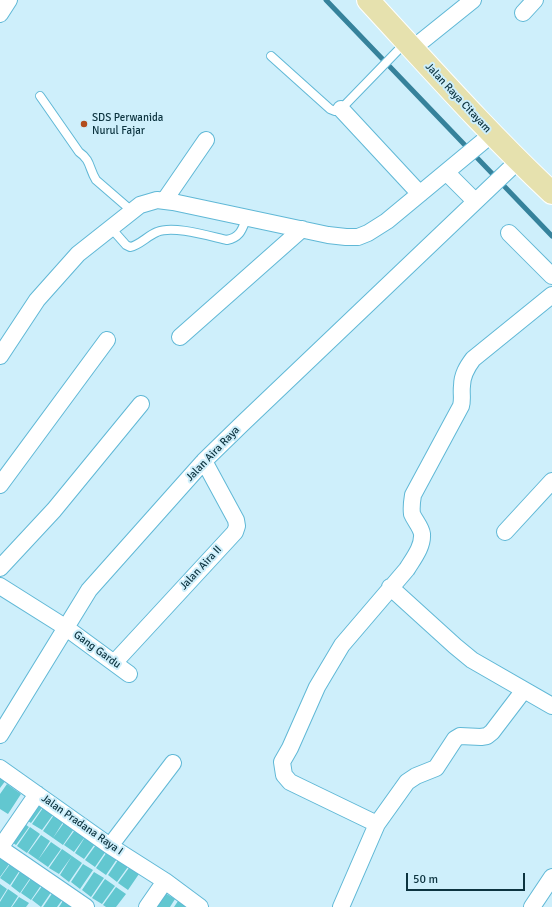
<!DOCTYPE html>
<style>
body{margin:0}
#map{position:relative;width:552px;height:907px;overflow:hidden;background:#ceeffb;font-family:Signika,sans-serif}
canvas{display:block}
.scale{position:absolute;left:406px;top:873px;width:119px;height:18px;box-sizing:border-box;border:2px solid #0c333f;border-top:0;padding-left:5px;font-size:12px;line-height:14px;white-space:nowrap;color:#0c333f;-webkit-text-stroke:3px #ceeffb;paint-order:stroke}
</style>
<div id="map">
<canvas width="552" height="907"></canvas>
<div class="scale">50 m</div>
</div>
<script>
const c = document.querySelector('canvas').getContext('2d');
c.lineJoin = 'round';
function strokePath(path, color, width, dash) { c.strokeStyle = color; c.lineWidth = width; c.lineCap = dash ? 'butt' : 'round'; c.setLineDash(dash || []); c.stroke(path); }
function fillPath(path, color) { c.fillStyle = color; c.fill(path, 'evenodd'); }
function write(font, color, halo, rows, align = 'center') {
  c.font = font + ' Signika,sans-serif'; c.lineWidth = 4; c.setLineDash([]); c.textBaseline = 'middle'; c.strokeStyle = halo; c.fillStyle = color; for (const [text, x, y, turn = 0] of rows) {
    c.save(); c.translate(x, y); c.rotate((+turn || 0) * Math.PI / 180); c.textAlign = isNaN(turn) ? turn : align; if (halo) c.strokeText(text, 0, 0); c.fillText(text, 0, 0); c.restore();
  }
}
const stream = new Path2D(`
 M 326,0 L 552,236`);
const building = new Path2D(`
 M 0,776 L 6,780 L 0,788 Z
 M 7,784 L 21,794 L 8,814 L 0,809 L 0,794 Z
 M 37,801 L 44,805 L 31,823 L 25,819 Z
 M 45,805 L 55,812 L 42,830 L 32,824 Z
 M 56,812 L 65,819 L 53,838 L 43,831 Z
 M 66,820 L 76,826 L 63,845 L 53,838 Z
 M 22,822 L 29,827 L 16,845 L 10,841 Z
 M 30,827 L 40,834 L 27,853 L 17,846 Z
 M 77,827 L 87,834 L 74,852 L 64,845 Z
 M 87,834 L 97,841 L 84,859 L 75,853 Z
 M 41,835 L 50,841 L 38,860 L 28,853 Z
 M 51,842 L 61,849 L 48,867 L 38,860 Z
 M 98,842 L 108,848 L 95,867 L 85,860 Z
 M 62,849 L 72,856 L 59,874 L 49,868 Z
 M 109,849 L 119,856 L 106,875 L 96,868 Z
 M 0,856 L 12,860 L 0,877 Z
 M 72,856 L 82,863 L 69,882 L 60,875 Z
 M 120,857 L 130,864 L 117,882 L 108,875 Z
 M 13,860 L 22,867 L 10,885 L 0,878 Z
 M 83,864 L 93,870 L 80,889 L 71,882 Z
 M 131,865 L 141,871 L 128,890 L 118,883 Z
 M 23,867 L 33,874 L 20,893 L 11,886 Z
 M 94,872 L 104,878 L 91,897 L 82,890 Z
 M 34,874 L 44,881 L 31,900 L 21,893 Z
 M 105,879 L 115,886 L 102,904 L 92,898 Z
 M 45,882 L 54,888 L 41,907 L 32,900 Z
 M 0,884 L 7,889 L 0,900 Z
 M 116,887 L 126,894 L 116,907 L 106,907 L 103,905 Z
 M 8,889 L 18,896 L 11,907 L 0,907 L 0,902 Z
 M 55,889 L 65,896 L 57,907 L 43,907 Z
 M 165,893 L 175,899 L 170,907 L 155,907 Z
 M 66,896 L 73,907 L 59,907 Z
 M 19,897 L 29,903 L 26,907 L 12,907 Z
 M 178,901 L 187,907 L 174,907 Z`);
const lane = new Path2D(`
 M 271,56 L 330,109 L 335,111 L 341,109 L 406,42
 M 40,96 L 79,152 C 91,160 89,169 96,180 L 133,212
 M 111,228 L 126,245 L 130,247 C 140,245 147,236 157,232 C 173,225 209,236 227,240 C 241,237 242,229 247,217`);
const street = new Path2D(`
 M 523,13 L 535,0
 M 0,14 L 9,0
 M 412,49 L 473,0
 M 341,109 L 420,194
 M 447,173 L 475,201
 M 164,201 L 206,140
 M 509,233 L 552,276
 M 180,337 L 302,229
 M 0,356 L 37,300 L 78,254 L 140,205 L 157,200 L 173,202 L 328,235 L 346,237 L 358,237 L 368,233 L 387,221 L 492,134
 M 0,485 L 107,340
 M 505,532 L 552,481
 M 0,568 L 54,510 L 141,404
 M 0,586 L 65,627 L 129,674
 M 390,587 L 455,646 L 472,660 L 552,706
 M 114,663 L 235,532 L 237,526 L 236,520 L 204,461
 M 0,735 L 89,590 L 204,461 L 242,424 L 518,161
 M 0,768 L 110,846 L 165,881 L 200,907
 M 377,824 L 290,782 L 284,775 L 282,762 L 290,748 L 317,687 L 342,645 L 407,569 C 413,559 423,547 422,534 C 421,527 415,521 412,514 C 411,507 412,501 413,495 L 461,406 C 463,399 461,393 462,386 C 462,375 467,367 473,359 L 552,295
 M 110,846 L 173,763
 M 0,848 L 86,907
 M 0,848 L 37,794
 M 147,907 L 165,881
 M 341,907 L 377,824 L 407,782 L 416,776 L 436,768 L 455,739 L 460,736 L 481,737 L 487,736 L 492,732 L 524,690
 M 532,907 L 552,877`);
const primary = new Path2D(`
 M 368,0 C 428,65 487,132 552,193`);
const markers = [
 [84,124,4,"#b24d1d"]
];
const streetNames = [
 ["Jalan Raya Citayam",458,98,47],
 ["Jalan Aira Raya",213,454,-46],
 ["Jalan Aira II",201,568,-47],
 ["Gang Gardu",97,650,36],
 ["Jalan Pradana Raya I",82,825,35]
];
const poiNames = [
 ["SDS Perwanida",92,118],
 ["Nurul Fajar",92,131]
];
strokePath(stream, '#36829b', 5);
fillPath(building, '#62c7d0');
strokePath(lane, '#60b8d6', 10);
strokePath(street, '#60b8d6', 18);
strokePath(primary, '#fff', 24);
strokePath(lane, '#fff', 8);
strokePath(street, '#fff', 16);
strokePath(primary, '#e6e1ae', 22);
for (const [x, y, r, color] of markers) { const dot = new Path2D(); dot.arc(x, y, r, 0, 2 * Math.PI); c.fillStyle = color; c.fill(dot); strokePath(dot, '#ceeffb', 1.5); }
write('11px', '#0c333f', '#ceeffb', streetNames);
write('11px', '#0c333f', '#ceeffb', poiNames, 'left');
</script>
